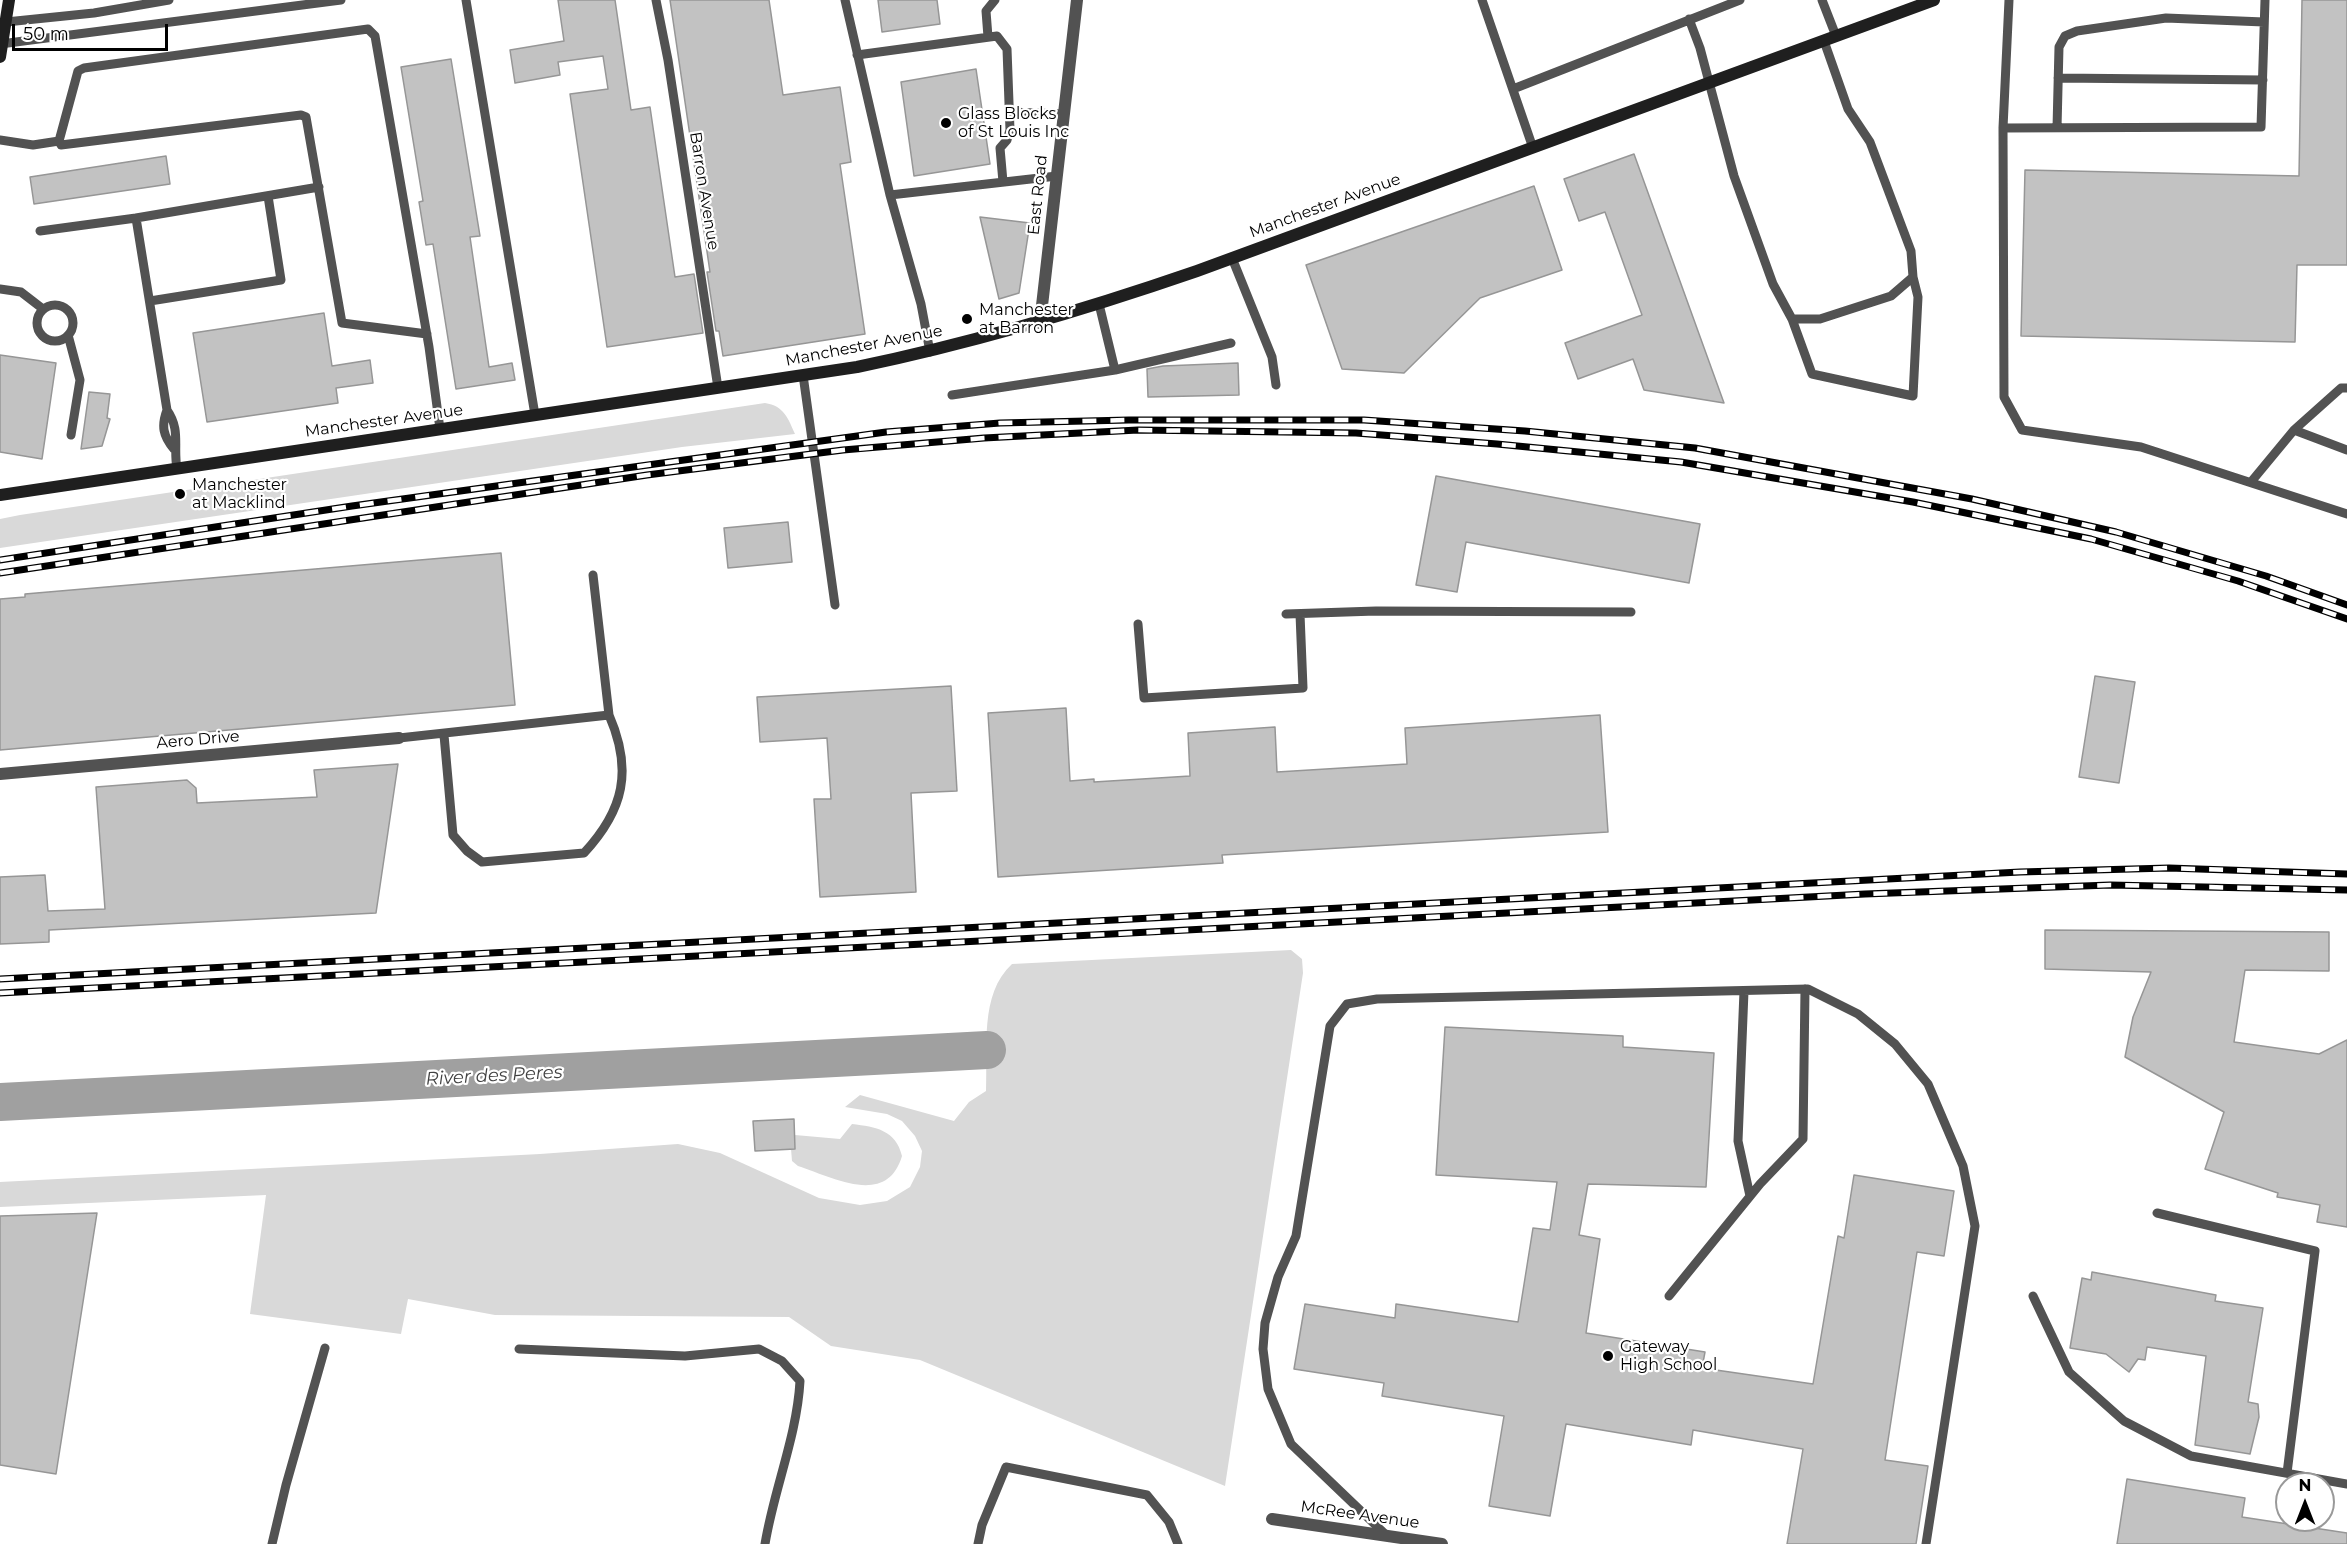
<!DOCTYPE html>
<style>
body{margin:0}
#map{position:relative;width:2347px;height:1544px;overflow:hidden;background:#fff;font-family:Montserrat,sans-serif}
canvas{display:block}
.north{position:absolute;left:2275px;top:1472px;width:60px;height:60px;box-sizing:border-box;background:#fff;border:2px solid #999;border-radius:50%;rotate:0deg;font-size:16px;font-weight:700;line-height:24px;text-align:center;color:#000}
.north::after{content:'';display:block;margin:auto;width:21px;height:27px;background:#000;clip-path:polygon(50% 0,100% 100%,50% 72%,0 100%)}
.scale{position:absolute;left:12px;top:24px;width:156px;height:27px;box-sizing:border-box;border:3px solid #000;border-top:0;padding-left:8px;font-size:18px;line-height:21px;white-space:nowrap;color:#000;-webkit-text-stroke:4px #fff;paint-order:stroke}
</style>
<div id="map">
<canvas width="2347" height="1544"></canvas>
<div class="north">N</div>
<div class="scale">50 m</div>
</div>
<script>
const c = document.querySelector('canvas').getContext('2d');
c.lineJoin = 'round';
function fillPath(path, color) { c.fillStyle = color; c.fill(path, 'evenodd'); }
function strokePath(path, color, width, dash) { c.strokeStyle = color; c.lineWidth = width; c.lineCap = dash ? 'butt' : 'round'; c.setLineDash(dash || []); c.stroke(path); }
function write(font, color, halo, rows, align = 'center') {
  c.font = font + ' Montserrat,sans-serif'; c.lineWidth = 4.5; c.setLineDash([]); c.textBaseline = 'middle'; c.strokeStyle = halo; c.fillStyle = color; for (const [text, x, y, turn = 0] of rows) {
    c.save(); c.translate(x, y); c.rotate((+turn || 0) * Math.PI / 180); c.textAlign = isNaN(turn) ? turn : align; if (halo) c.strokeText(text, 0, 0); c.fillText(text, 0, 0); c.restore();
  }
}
const green = new Path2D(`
 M 765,403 C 784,406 788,418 795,434 L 682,447 L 0,548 L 0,519 L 20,515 Z
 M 1291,950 L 1302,959 L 1303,973 L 1225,1486 L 920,1360 L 831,1346 L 789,1317 L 495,1315 L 408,1299 L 401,1334 L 250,1314 L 266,1195 L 0,1207 L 0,1182 L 540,1154 L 678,1144 L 720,1153 L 819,1198 L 860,1205 L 887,1201 L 910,1187 L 920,1167 L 922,1151 L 915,1136 L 902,1121 L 887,1114 L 845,1107 L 860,1095 L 954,1121 L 969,1102 L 986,1091 C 988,1050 979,994 1012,964 Z
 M 852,1124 C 876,1127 896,1130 902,1156 C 887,1207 834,1178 798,1166 L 792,1161 L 791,1149 L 795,1149 L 795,1135 L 840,1139 Z`);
const river = new Path2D(`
 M 0,1102 L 987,1050`);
const building = new Path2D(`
 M 558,0 L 615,0 L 631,110 L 650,107 L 675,277 L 694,274 L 703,333 L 607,347 L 570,94 L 608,89 L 603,56 L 558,62 L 560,75 L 515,83 L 510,50 L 564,41 Z
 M 670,0 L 769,0 L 783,95 L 840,87 L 851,162 L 840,164 L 865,334 L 723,356 L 719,331 L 716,331 L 707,272 L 710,272 Z
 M 878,0 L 937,0 L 940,24 L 882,32 Z
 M 2302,0 L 2347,0 L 2347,265 L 2297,265 L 2295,342 L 2021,336 L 2025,170 L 2299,176 Z
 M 451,59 L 480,236 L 470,237 L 489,367 L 512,363 L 515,380 L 456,389 L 433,244 L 426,245 L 419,202 L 423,201 L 401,67 Z
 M 976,69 L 990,164 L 914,176 L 901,82 Z
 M 1634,154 L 1724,403 L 1644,390 L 1633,359 L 1578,379 L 1565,343 L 1642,315 L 1605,212 L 1579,221 L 1564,179 Z
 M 166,156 L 170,184 L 34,204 L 30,177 Z
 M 1534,186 L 1562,270 L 1480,298 L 1404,373 L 1342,369 L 1306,265 Z
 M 980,217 L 1030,223 L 1019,293 L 999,299 Z
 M 324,313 L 332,366 L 370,360 L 373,383 L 336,388 L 338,403 L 207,422 L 193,333 Z
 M 0,355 L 56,363 L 42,459 L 0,452 Z
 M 1238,363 L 1239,395 L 1148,397 L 1147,369 L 1163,366 Z
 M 89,392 L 110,394 L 107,418 L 110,419 L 102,446 L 81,449 Z
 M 1436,476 L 1700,524 L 1689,583 L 1466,542 L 1457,592 L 1416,585 Z
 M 788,522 L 792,562 L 728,568 L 724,528 Z
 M 501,553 L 515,705 L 0,750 L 0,599 L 25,597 L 25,594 Z
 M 2095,676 L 2135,682 L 2119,783 L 2079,777 Z
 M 951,686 L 957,791 L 911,793 L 916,892 L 820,897 L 814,799 L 831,799 L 827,738 L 760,742 L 757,697 Z
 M 1066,708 L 1070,781 L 1094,779 L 1094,782 L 1190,776 L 1188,733 L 1275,727 L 1277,772 L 1407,764 L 1405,728 L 1600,715 L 1608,832 L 1222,855 L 1223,863 L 998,877 L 988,713 Z
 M 398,764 L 376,913 L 49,930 L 49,942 L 0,944 L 0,877 L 45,875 L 48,911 L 105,909 L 96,787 L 187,780 L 196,788 L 197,803 L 317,797 L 314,770 Z
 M 2045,930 L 2329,932 L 2329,971 L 2245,970 L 2234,1042 L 2319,1054 L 2347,1040 L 2347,1227 L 2317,1222 L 2320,1205 L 2277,1197 L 2278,1193 L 2205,1169 L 2224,1112 L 2125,1057 L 2133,1017 L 2151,972 L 2045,969 Z
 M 1445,1027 L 1623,1036 L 1623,1047 L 1714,1053 L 1706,1187 L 1588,1184 L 1579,1235 L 1600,1239 L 1586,1333 L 1705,1352 L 1702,1368 L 1813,1384 L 1838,1236 L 1844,1238 L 1854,1175 L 1954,1191 L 1944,1256 L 1917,1252 L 1885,1460 L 1928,1466 L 1916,1544 L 1787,1544 L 1803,1449 L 1693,1430 L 1691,1445 L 1566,1424 L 1550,1516 L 1489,1506 L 1504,1416 L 1382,1396 L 1384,1383 L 1294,1369 L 1305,1304 L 1395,1318 L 1396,1304 L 1518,1322 L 1533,1228 L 1550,1230 L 1557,1182 L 1436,1175 Z
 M 794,1119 L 795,1149 L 755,1151 L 753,1121 Z
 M 97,1213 L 56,1474 L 0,1465 L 0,1216 Z
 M 2092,1272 L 2216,1295 L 2215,1301 L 2263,1308 L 2248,1402 L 2258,1404 L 2259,1417 L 2250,1454 L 2195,1445 L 2206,1356 L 2147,1347 L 2145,1360 L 2138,1359 L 2129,1372 L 2106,1354 L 2070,1348 L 2082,1278 L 2091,1280 Z
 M 2127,1479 L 2245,1498 L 2242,1517 L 2347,1533 L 2347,1544 L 2117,1544 Z`);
const lane = new Path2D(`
 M 466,0 L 535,415
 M 656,0 L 668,60 L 718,388
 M 845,0 L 890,195 L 921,304 L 930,352
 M 1482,0 L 1533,148
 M 1822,0 L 1836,36
 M 2009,0 L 2003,128 L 2261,127 L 2265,0
 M 1689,19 L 1700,48 L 1734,176 L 1773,284 L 1792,319 L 1820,319 L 1891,296 L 1913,277 L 1911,251 L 1870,142 L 1848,109 L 1824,41
 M 6,22 L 94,13 L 169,0
 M 988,37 L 986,11 L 995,0
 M 0,44 L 341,0
 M 857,55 L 997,36 L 1007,49 L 1010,130 L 1007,140 L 1000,148 L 1003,182
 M 2058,78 L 2263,80
 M 1513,89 L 1740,0
 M 1009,112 L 1064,114
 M 2003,128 L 2004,397 L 2022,430 L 2141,447 L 2347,514
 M 2057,128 L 2059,47 L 2065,36 L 2077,31 L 2166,18 L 2264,22
 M 0,140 L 33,145 L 59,141
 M 890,195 L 1057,176
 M 136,218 L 319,187
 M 40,231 L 136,218 L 167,410
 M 1232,258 L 1272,357 L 1276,385
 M 0,289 L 21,292 L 43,309
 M 150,301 L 281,280 L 268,196
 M 1099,304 L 1115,370 L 1231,343
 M37 323a18 18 0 1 1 36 0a18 18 0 1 1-36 0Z
 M 1792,319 L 1812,374 L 1913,396 L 1918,297 L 1913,277
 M 427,334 L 342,323 L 306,117 L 301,115 L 61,145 L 59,141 L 78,71 L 84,68 L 368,29 L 375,36 L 429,347 L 440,429
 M 68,335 L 80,380 L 71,435
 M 803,375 L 835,605
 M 952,395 L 1115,370
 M 2294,430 L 2347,450
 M 174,449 C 163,436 161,426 167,410 C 181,430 173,446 177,469
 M 2251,482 L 2294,430 L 2341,388 L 2347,388
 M 1286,614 L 1376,611 L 1631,612
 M 1138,624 L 1144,698 L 1303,688 L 1300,614
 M 444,735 L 453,835 L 467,851 L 482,862 L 584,853 C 624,810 633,770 609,715
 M 399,738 L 609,715 L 593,575
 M 1744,991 L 1738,1141 L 1750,1196
 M 2157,1213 L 2315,1251 L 2287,1473
 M 1669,1296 L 1760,1184 L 1803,1139 L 1805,989
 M 2033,1296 L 2069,1372 L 2124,1421 L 2191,1456 L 2347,1484
 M 519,1349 L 685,1356 L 759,1349 L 782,1361 L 800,1381 C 797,1436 774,1489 765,1544
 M 1385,1534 L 1291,1444 L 1268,1389 L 1263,1349 L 1265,1323 L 1278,1277 L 1296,1236 L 1330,1026 L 1347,1004 L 1377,999 L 1808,989 L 1858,1014 L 1895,1044 L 1928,1084 L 1963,1166 L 1975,1226 L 1926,1544
 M 272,1544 L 286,1485 L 325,1348
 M 978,1544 L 982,1525 L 1006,1467 L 1147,1495 L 1169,1522 L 1178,1544`);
const street = new Path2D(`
 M 1040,323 L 1077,0
 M 0,774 L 399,738
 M 1272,1519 L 1442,1544`);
const secondary = new Path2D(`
 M 0,57 L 9,0
 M 0,495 L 857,367 C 973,343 1084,310 1197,271 L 1934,0`);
const rail = new Path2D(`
 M 0,560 L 352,506 L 886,432 L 1000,423 L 1129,420 L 1364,420 L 1525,431 L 1695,448 L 1972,499 L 2116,532 L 2266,576 L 2347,605
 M 0,573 L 647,475 L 843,450 L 984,438 L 1138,430 L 1356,433 L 1497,444 L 1681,462 L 1913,502 L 2091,539 L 2238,581 L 2347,619
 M 0,979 L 2020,872 L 2169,868 L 2347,874
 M 0,993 L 1865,894 L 2110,885 L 2347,890`);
const markers = [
 [946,123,6,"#000"],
 [967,319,6,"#000"],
 [180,494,6,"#000"],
 [1608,1356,6,"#000"]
];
const poiNames = [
 ["Glass Blocks",958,114],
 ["of St Louis Inc",958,132],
 ["Manchester",979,310],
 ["at Barron",979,328],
 ["Manchester",192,485],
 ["at Macklind",192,503],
 ["Gateway",1620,1347],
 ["High School",1620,1365]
];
const streetNames = [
 ["Barron Avenue",704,191,81],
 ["East Road",1038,195,-84],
 ["Manchester Avenue",1325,206,-20],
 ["Manchester Avenue",864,346,-11],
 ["Manchester Avenue",384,421,-8],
 ["Aero Drive",198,740,-5],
 ["McRee Avenue",1360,1515,8]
];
const waterNames = [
 ["River des Peres",494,1076,-3]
];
fillPath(green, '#d9d9d9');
strokePath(river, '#a0a0a0', 38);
fillPath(building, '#c2c2c2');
strokePath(building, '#969696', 1.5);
strokePath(lane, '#525252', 9);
strokePath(street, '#525252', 12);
strokePath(secondary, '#1f1f1f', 12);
strokePath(rail, '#000', 7);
strokePath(rail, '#fff', 4.5, [14]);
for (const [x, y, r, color] of markers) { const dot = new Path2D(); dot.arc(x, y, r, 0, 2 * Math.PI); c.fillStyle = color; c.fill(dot); strokePath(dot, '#fff', 2); }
write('16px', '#000', '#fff', poiNames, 'left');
write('16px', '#000', '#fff', streetNames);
write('italic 18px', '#414141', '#fff', waterNames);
</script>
